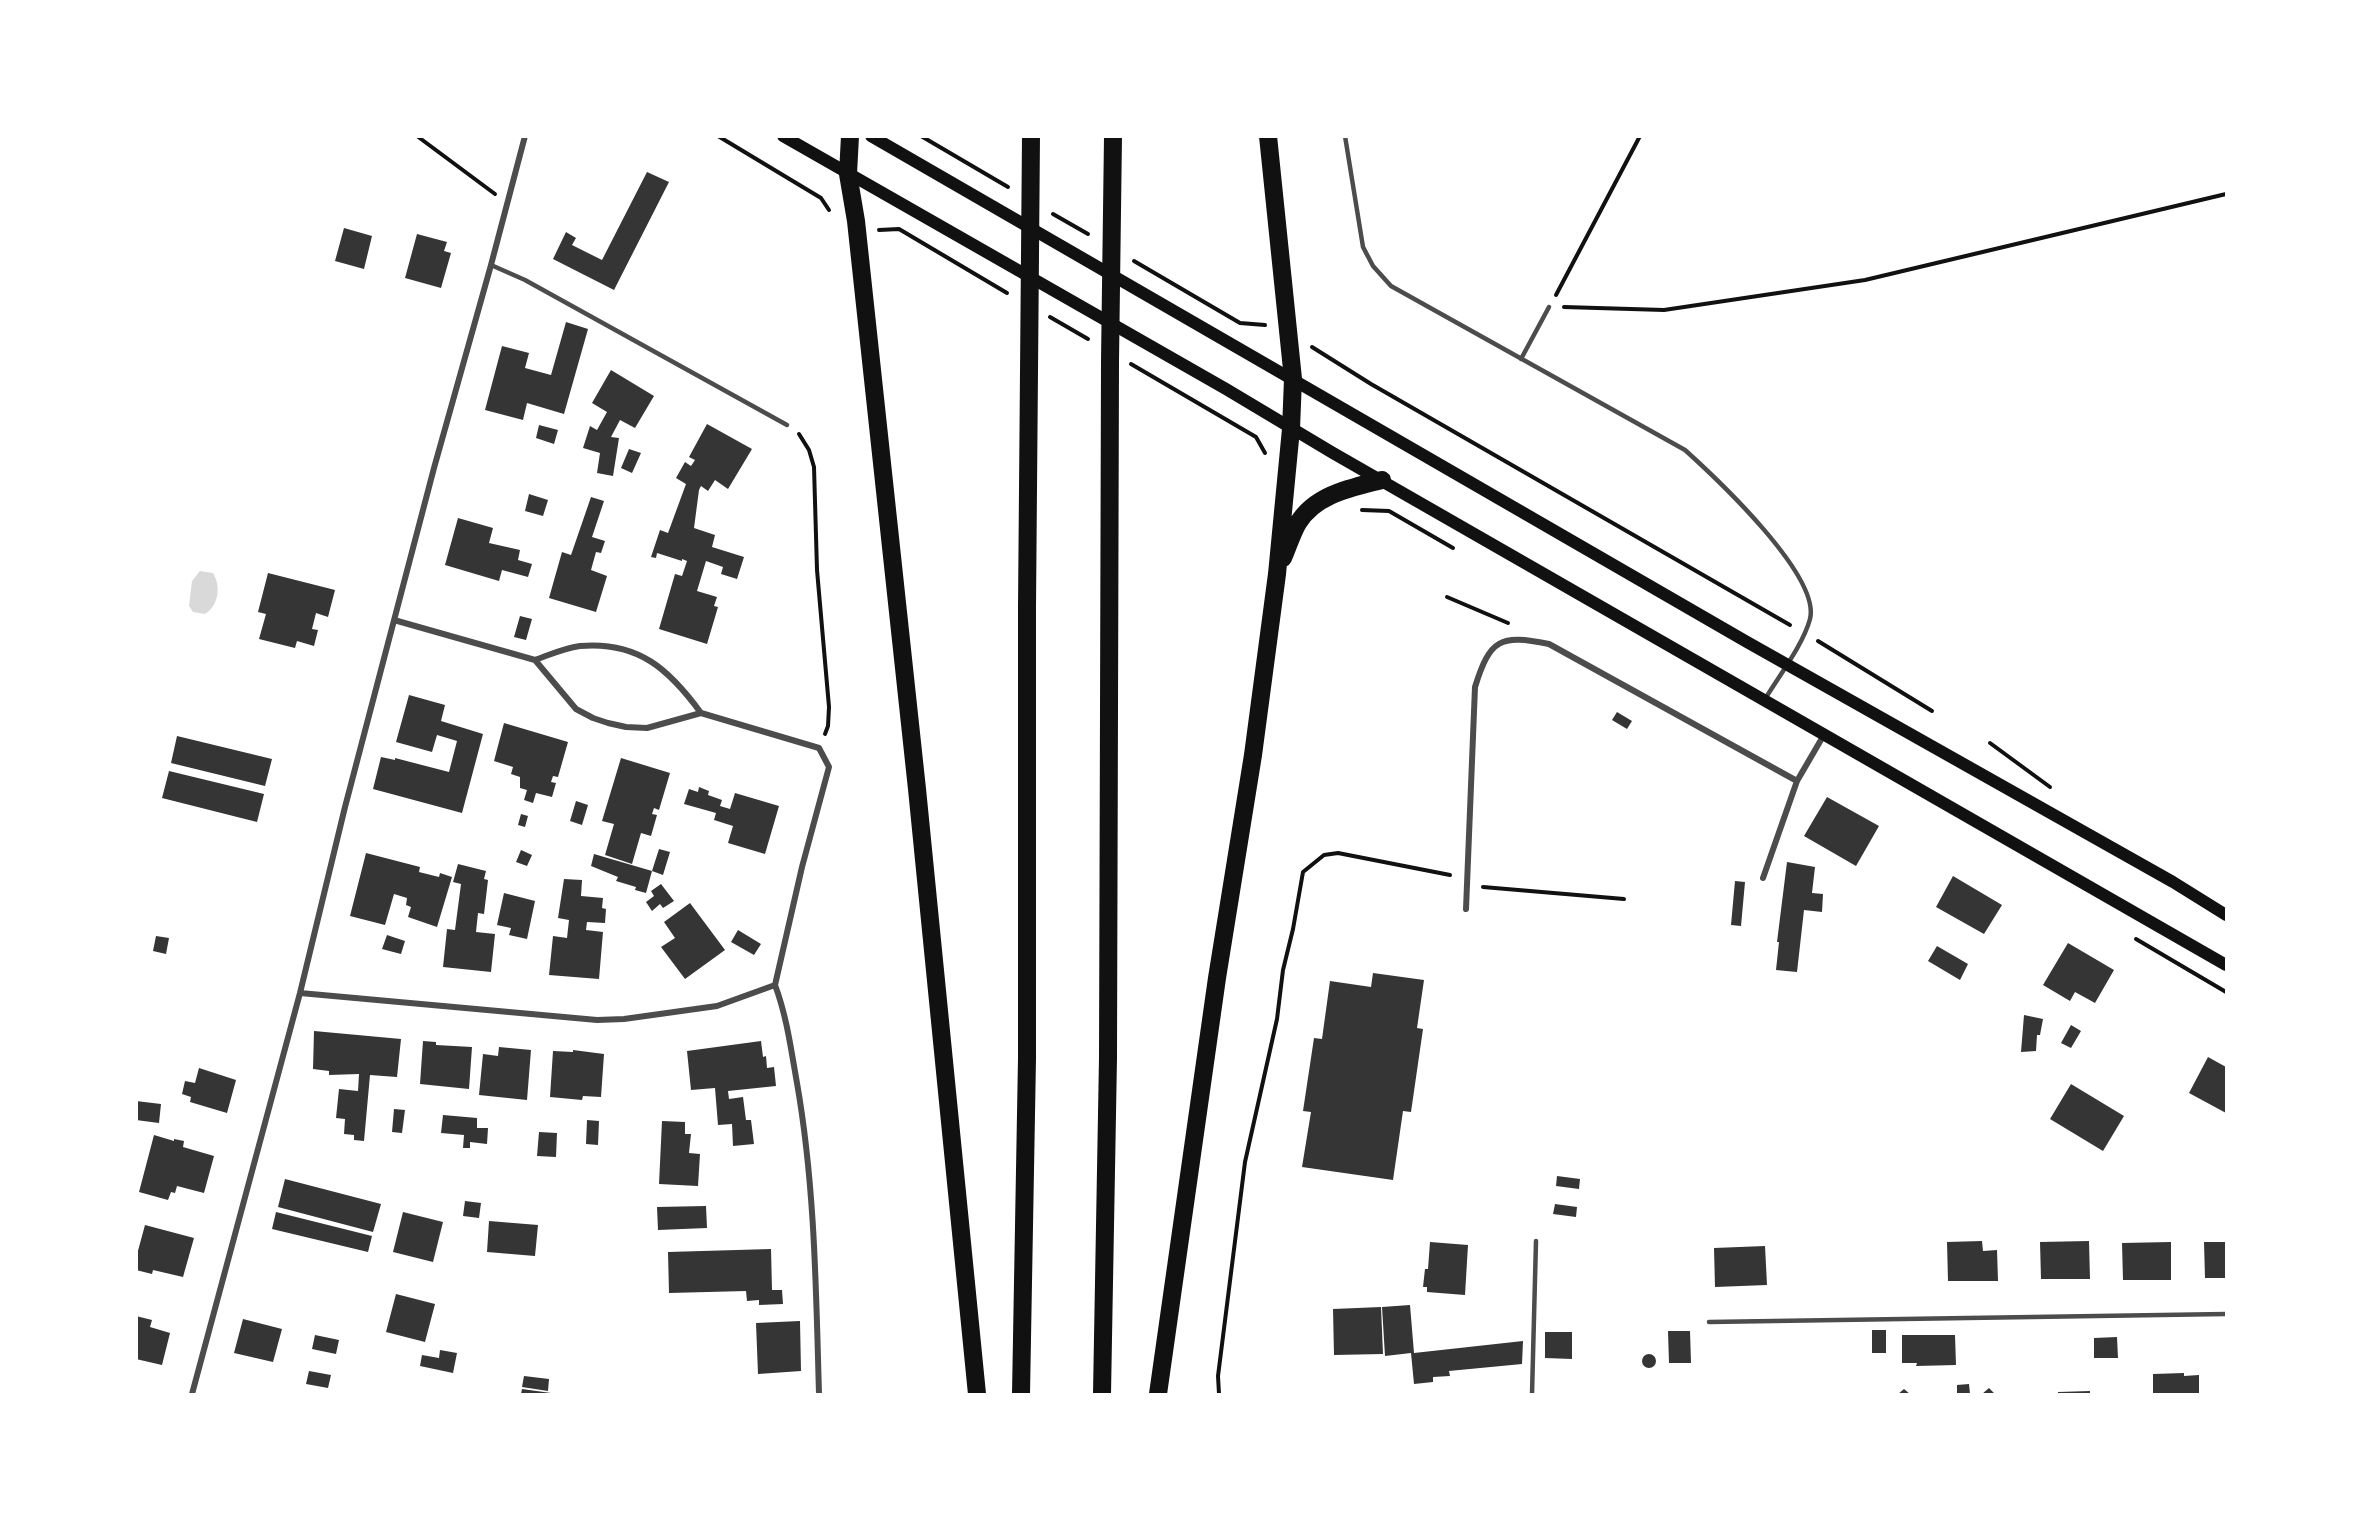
<!DOCTYPE html>
<style>
body{margin:0}
#map{position:relative;width:2363px;height:1531px;overflow:hidden;background:#fff;font-family:Bitter,serif}
canvas{display:block}
.frame{position:absolute;inset:0;border:138px solid #fff;pointer-events:none}
</style>
<div id="map">
<canvas width="2363" height="1531"></canvas>
<div class="frame"></div>
</div>
<script>
const c = document.querySelector('canvas').getContext('2d');
c.lineJoin = 'round';
function fillPath(path, color) { c.fillStyle = color; c.fill(path, 'evenodd'); }
function strokePath(path, color, width, dash) { c.strokeStyle = color; c.lineWidth = width; c.lineCap = dash ? 'butt' : 'round'; c.setLineDash(dash || []); c.stroke(path); }
const water = new Path2D(`
 M 200,571 L 213,573 C 221,586 219,605 205,614 L 193,612 L 189,606 L 192,581 Z`);
const building = new Path2D(`
 M 647,172 L 669,182 L 614,290 L 553,259 L 566,232 L 576,238 L 572,245 L 602,260 Z
 M 344,228 L 372,236 L 364,269 L 335,261 Z
 M 417,234 L 447,242 L 444,251 L 451,253 L 441,288 L 405,278 Z
 M 566,322 L 588,329 L 564,414 L 527,403 L 523,420 L 485,410 L 502,346 L 529,353 L 525,368 L 551,375 Z
 M 611,370 L 654,396 L 635,428 L 620,420 L 611,437 L 619,438 L 613,476 L 597,473 L 600,453 L 583,448 L 590,426 L 597,430 L 607,412 L 592,403 Z
 M 707,424 L 752,449 L 728,489 L 715,480 L 708,491 L 701,486 L 699,490 L 694,528 L 715,535 L 712,547 L 744,557 L 737,579 L 721,574 L 723,567 L 706,561 L 697,591 L 717,597 L 714,606 L 718,607 L 707,644 L 659,629 L 675,574 L 682,576 L 687,561 L 682,559 L 682,561 L 657,553 L 656,558 L 651,557 L 660,530 L 668,533 L 686,484 L 676,478 L 685,462 L 691,466 L 695,460 L 689,457 Z
 M 539,425 L 558,430 L 554,444 L 536,438 Z
 M 629,449 L 641,453 L 632,473 L 621,468 Z
 M 529,494 L 548,500 L 543,516 L 525,511 Z
 M 591,497 L 604,501 L 592,537 L 605,541 L 601,553 L 596,552 L 591,570 L 607,576 L 596,612 L 549,598 L 562,552 L 571,555 Z
 M 458,518 L 493,528 L 489,543 L 520,550 L 518,560 L 532,564 L 528,577 L 502,570 L 499,581 L 445,565 Z
 M 268,573 L 335,590 L 328,617 L 316,613 L 312,629 L 318,630 L 314,646 L 297,641 L 295,648 L 259,639 L 266,614 L 258,612 Z
 M 520,616 L 532,619 L 526,640 L 514,637 Z
 M 409,695 L 445,705 L 441,721 L 483,734 L 462,813 L 373,789 L 381,757 L 395,760 L 395,758 L 449,772 L 457,741 L 437,735 L 432,752 L 396,742 Z
 M 1617,712 L 1632,721 L 1627,729 L 1612,720 Z
 M 504,723 L 568,742 L 558,777 L 553,776 L 551,782 L 556,783 L 552,797 L 536,793 L 533,803 L 524,800 L 527,790 L 520,788 L 520,777 L 511,774 L 513,767 L 494,761 Z
 M 177,736 L 272,759 L 265,786 L 171,763 Z
 M 621,758 L 670,773 L 659,810 L 654,808 L 652,814 L 657,815 L 651,836 L 641,833 L 632,864 L 605,855 L 614,824 L 602,821 Z
 M 169,771 L 264,794 L 257,822 L 162,798 Z
 M 699,787 L 709,791 L 708,795 L 722,800 L 720,806 L 730,809 L 735,793 L 779,806 L 765,854 L 728,843 L 733,826 L 714,820 L 716,813 L 684,804 L 689,789 L 698,792 Z
 M 1827,797 L 1879,826 L 1856,866 L 1804,836 Z
 M 576,801 L 588,805 L 582,825 L 570,821 Z
 M 521,814 L 528,816 L 525,827 L 518,825 Z
 M 659,849 L 670,852 L 663,875 L 652,871 L 646,893 L 635,890 L 636,887 L 616,881 L 618,877 L 591,866 L 594,854 L 652,871 Z
 M 521,850 L 532,855 L 527,866 L 516,862 Z
 M 366,853 L 420,867 L 419,872 L 439,877 L 440,873 L 452,877 L 437,927 L 408,917 L 411,907 L 406,905 L 407,898 L 394,894 L 385,925 L 350,916 Z
 M 1787,862 L 1815,867 L 1812,893 L 1823,894 L 1822,912 L 1804,910 L 1797,972 L 1776,970 L 1779,942 L 1777,942 Z
 M 458,864 L 486,871 L 484,879 L 488,880 L 484,914 L 478,913 L 476,932 L 495,934 L 491,972 L 443,967 L 447,929 L 455,930 L 461,884 L 453,882 Z
 M 1953,876 L 2002,905 L 1984,934 L 1936,907 Z
 M 564,879 L 582,880 L 581,896 L 603,898 L 602,908 L 606,909 L 605,923 L 587,922 L 586,930 L 603,932 L 599,979 L 549,975 L 553,936 L 567,938 L 569,920 L 558,918 Z
 M 1735,881 L 1745,882 L 1741,926 L 1731,925 Z
 M 661,884 L 674,901 L 663,908 L 660,904 L 652,911 L 646,902 L 654,896 L 651,891 Z
 M 504,893 L 535,901 L 527,939 L 509,935 L 511,928 L 497,925 Z
 M 690,903 L 725,950 L 685,979 L 661,947 L 675,938 L 664,922 Z
 M 738,930 L 761,944 L 754,955 L 731,942 Z
 M 387,935 L 405,941 L 401,954 L 382,949 Z
 M 156,936 L 169,938 L 166,954 L 153,951 Z
 M 2068,943 L 2114,970 L 2095,1003 L 2075,992 L 2070,1001 L 2043,985 Z
 M 1937,946 L 1968,964 L 1960,980 L 1928,961 Z
 M 1373,973 L 1424,980 L 1417,1028 L 1423,1029 L 1411,1112 L 1403,1111 L 1393,1180 L 1302,1167 L 1311,1112 L 1303,1111 L 1314,1038 L 1322,1039 L 1330,981 L 1371,987 Z
 M 2024,1015 L 2043,1019 L 2040,1035 L 2037,1035 L 2036,1051 L 2021,1052 Z
 M 2071,1025 L 2081,1031 L 2071,1048 L 2061,1043 Z
 M 314,1031 L 401,1039 L 397,1077 L 370,1075 L 364,1141 L 354,1140 L 354,1135 L 344,1134 L 345,1119 L 336,1118 L 339,1089 L 358,1091 L 359,1074 L 329,1075 L 329,1071 L 313,1069 Z
 M 423,1041 L 436,1042 L 436,1045 L 472,1047 L 469,1089 L 420,1084 Z
 M 761,1041 L 763,1057 L 766,1056 L 767,1068 L 774,1067 L 776,1086 L 728,1091 L 729,1099 L 743,1097 L 746,1120 L 751,1120 L 754,1144 L 733,1146 L 732,1124 L 718,1125 L 715,1088 L 691,1090 L 687,1051 Z
 M 499,1047 L 531,1050 L 527,1100 L 479,1095 L 483,1054 L 498,1056 Z
 M 573,1050 L 604,1054 L 601,1097 L 583,1096 L 582,1100 L 550,1097 L 553,1051 L 573,1052 Z
 M 2208,1057 L 2226,1067 L 2226,1113 L 2189,1093 Z
 M 199,1068 L 236,1080 L 227,1113 L 190,1102 L 191,1097 L 182,1094 L 185,1081 L 195,1083 Z
 M 2071,1084 L 2124,1116 L 2103,1151 L 2050,1119 Z
 M 136,1101 L 161,1104 L 159,1123 L 136,1120 Z
 M 394,1109 L 405,1110 L 402,1133 L 392,1132 Z
 M 443,1115 L 477,1118 L 477,1128 L 488,1128 L 487,1144 L 470,1142 L 470,1148 L 463,1148 L 464,1135 L 441,1133 Z
 M 587,1120 L 599,1121 L 598,1145 L 586,1144 Z
 M 662,1121 L 685,1122 L 685,1134 L 691,1134 L 689,1153 L 700,1154 L 698,1186 L 659,1184 Z
 M 539,1132 L 557,1133 L 556,1157 L 537,1156 Z
 M 154,1135 L 174,1141 L 174,1139 L 184,1141 L 183,1147 L 214,1156 L 204,1193 L 177,1186 L 175,1193 L 171,1192 L 168,1200 L 139,1192 Z
 M 1557,1176 L 1580,1179 L 1579,1189 L 1556,1186 Z
 M 285,1179 L 381,1204 L 373,1232 L 278,1207 Z
 M 465,1201 L 481,1203 L 479,1218 L 463,1216 Z
 M 1555,1204 L 1577,1207 L 1576,1217 L 1553,1214 Z
 M 706,1206 L 707,1228 L 658,1230 L 657,1207 Z
 M 276,1212 L 372,1236 L 368,1252 L 272,1229 Z
 M 403,1212 L 443,1222 L 433,1262 L 393,1252 Z
 M 489,1221 L 538,1225 L 535,1256 L 487,1252 Z
 M 145,1225 L 194,1238 L 183,1277 L 153,1270 L 152,1274 L 136,1270 L 136,1258 Z
 M 1982,1241 L 1983,1251 L 1997,1250 L 1998,1281 L 1948,1281 L 1947,1242 Z
 M 2089,1241 L 2090,1279 L 2041,1279 L 2040,1242 Z
 M 1430,1242 L 1468,1245 L 1465,1295 L 1427,1292 L 1427,1287 L 1423,1287 L 1425,1269 L 1428,1269 Z
 M 2171,1242 L 2171,1280 L 2123,1280 L 2122,1243 Z
 M 2204,1242 L 2226,1242 L 2226,1278 L 2205,1278 Z
 M 1765,1246 L 1767,1285 L 1715,1287 L 1714,1248 Z
 M 771,1249 L 772,1290 L 782,1290 L 783,1304 L 759,1305 L 759,1300 L 747,1301 L 746,1291 L 669,1293 L 668,1252 Z
 M 396,1294 L 435,1304 L 425,1342 L 386,1332 Z
 M 1410,1305 L 1414,1353 L 1523,1341 L 1522,1364 L 1449,1371 L 1450,1376 L 1433,1377 L 1433,1382 L 1414,1384 L 1411,1353 L 1385,1356 L 1382,1307 Z
 M 1381,1307 L 1383,1354 L 1334,1355 L 1333,1309 Z
 M 136,1316 L 152,1320 L 150,1327 L 170,1333 L 162,1365 L 136,1359 Z
 M 243,1319 L 282,1329 L 273,1362 L 234,1353 Z
 M 800,1321 L 801,1371 L 758,1374 L 756,1323 Z
 M 1872,1330 L 1886,1330 L 1886,1353 L 1872,1353 Z
 M 1668,1331 L 1690,1331 L 1691,1363 L 1669,1363 Z
 M 1545,1332 L 1572,1332 L 1572,1359 L 1545,1358 Z
 M 315,1335 L 339,1340 L 336,1354 L 312,1349 Z
 M 1902,1335 L 1955,1335 L 1956,1365 L 1916,1366 L 1917,1363 L 1902,1363 Z
 M 2117,1337 L 2118,1358 L 2094,1358 L 2094,1338 Z
 M 440,1350 L 457,1353 L 453,1373 L 420,1366 L 422,1355 L 439,1358 Z
 M1642 1361a7 7 0 1 1 14 0a7 7 0 1 1-14 0Z
 M 309,1371 L 331,1375 L 328,1388 L 306,1384 Z
 M 2184,1373 L 2184,1376 L 2199,1375 L 2199,1394 L 2153,1394 L 2153,1374 Z
 M 524,1376 L 549,1379 L 548,1391 L 522,1387 Z
 M 1969,1384 L 1970,1394 L 1957,1394 L 1957,1385 Z
 M 1989,1388 L 1995,1394 L 1982,1394 Z
 M 522,1389 L 551,1393 L 551,1394 L 521,1394 Z
 M 1904,1389 L 1910,1394 L 1898,1394 Z
 M 2090,1391 L 2090,1394 L 2058,1394 L 2058,1392 Z`);
const path = new Path2D(`
 M 417,136 L 495,194
 M 718,136 L 821,198 L 829,210
 M 921,136 L 1008,187
 M 1053,214 L 1088,234
 M 879,230 L 899,229 L 1007,293
 M 1134,261 L 1240,323 L 1265,325
 M 1556,295 L 1640,136
 M 1564,307 L 1664,310 L 1865,280 L 2226,194
 M 1050,317 L 1088,339
 M 1312,347 L 1371,384 L 1790,625
 M 1131,364 L 1256,437 L 1265,453
 M 799,434 L 809,450 L 814,467 L 817,570 L 829,707 L 828,726 L 825,734
 M 1362,510 L 1389,511 L 1453,548
 M 1447,597 L 1508,623
 M 1818,641 L 1932,711
 M 1990,743 L 2050,787
 M 1483,887 L 1624,899
 M 2136,939 L 2226,992
 M 1219,1394 L 1218,1376 L 1245,1162 L 1277,1019 L 1283,970 L 1293,929 L 1303,872 L 1324,855 L 1338,853 L 1450,875`);
const service = new Path2D(`
 M 1345,136 L 1363,247 L 1373,266 L 1391,286 L 1685,450 C 1716,478 1821,576 1810,619 C 1803,645 1779,676 1765,699
 M 491,265 L 525,280 L 787,425
 M 1521,359 L 1549,307
 M 1709,1322 L 2226,1314
 M 1532,1394 L 1536,1241`);
const minor = new Path2D(`
 M 394,620 L 535,660 L 576,709 L 593,718 L 608,723 L 626,727 L 647,728 L 701,713 L 819,748 L 829,767 L 802,867 L 775,985
 M 535,660 C 549,655 564,648 580,646 C 638,641 669,669 701,713
 M 1763,878 L 1797,781 L 1825,733
 M 1466,909 L 1475,687 C 1490,639 1500,634 1549,644 L 1797,781
 M 775,985 C 787,1017 791,1050 797,1083 C 815,1186 816,1290 819,1394
 M 300,993 L 597,1020 L 624,1019 L 717,1006 L 775,985
 M 192,1394 L 300,993 L 345,807 L 434,468 L 491,265 L 525,136`);
const secondary = new Path2D(`
 M 783,136 L 1226,389 L 1333,453 L 2226,965
 M 871,136 L 1747,642 L 2173,882 L 2226,915`);
const motorway = new Path2D(`
 M 850,136 L 848,174 L 856,221 L 917,789 L 977,1394
 M 1283,558 C 1288,547 1292,533 1298,523 C 1316,494 1351,488 1382,480
 M 1021,1394 L 1027,1058 L 1027,606 L 1031,136
 M 1102,1394 L 1108,1058 L 1110,361 L 1113,136
 M 1158,1394 L 1217,978 L 1253,755 L 1277,574 L 1291,429 L 1293,379 L 1268,136`);
fillPath(water, '#d9d9d9');
fillPath(building, '#353535');
strokePath(path, '#111', 4);
strokePath(service, '#4c4c4c', 4.5);
strokePath(minor, '#4c4c4c', 6);
strokePath(secondary, '#111', 12);
strokePath(motorway, '#111', 18);
</script>
